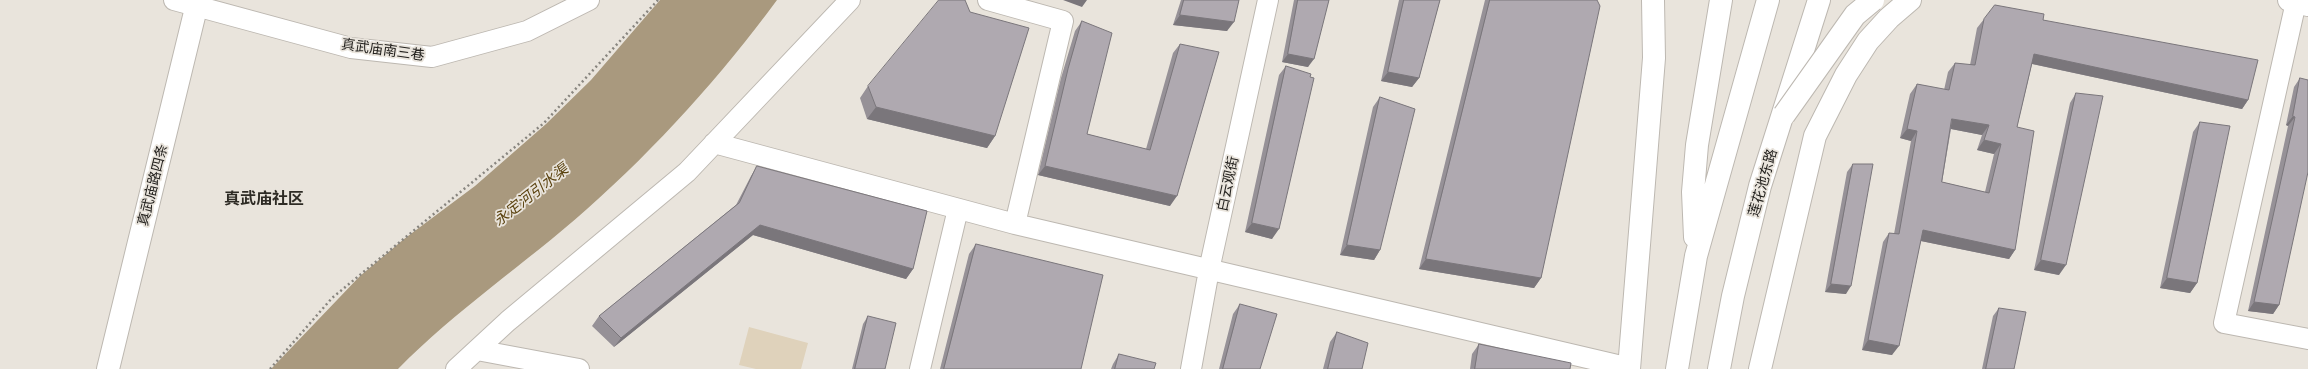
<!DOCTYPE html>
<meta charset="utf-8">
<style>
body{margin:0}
canvas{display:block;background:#e9e4dc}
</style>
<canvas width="2308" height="369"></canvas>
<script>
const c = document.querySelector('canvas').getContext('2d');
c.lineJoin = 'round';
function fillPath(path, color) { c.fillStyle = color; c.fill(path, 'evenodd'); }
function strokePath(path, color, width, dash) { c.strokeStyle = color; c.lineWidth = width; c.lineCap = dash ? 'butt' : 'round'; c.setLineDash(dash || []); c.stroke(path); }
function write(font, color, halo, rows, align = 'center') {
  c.font = font + ' "Asap Condensed","Noto Sans SC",sans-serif'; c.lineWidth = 3.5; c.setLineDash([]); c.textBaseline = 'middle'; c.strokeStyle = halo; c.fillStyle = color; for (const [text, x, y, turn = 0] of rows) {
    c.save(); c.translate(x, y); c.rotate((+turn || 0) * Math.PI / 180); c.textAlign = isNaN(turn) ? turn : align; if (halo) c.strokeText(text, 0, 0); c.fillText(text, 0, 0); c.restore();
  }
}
const green = new Path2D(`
 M 749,327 L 808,343 L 801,369 L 756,369 L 739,365 Z`);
const water = new Path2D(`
 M 660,0 L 777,0 C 721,76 657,147 587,209 C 525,264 456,310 398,369 L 271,369 L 360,276 L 404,239 L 475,186 L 546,124 L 591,80 Z`);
const path = new Path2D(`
 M 270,369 L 332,298 L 544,123 L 658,0`);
const minor = new Path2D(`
 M 174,0 L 351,48 L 432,57 L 527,31 L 589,0
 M 988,0 L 1063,21 L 1015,224
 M 2296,2 L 2224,323 L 2308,339
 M 714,143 L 1015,224 L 1630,368
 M 477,350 L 579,369
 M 456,369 L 508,321 L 687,172 L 850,0
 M 920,369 L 958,209
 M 1191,369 L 1209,270 L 1268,0`);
const tertiary = new Path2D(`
 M 2289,0 L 2308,5
 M 108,369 L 198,0
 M 1629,369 L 1654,58 L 1653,0
 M 1760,369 L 1815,136 L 1846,75 L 1868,41 L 1889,18 L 1910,0`);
const trunk = new Path2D(`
 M 1695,237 L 1693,192 L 1697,145 L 1721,0
 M 1677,369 L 1696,256 L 1768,0
 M 1719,369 L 1733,296 L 1760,186 L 1819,0`);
const trunkBridge = new Path2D(`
 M 1784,115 L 1855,15 L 1873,0`);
const wall = new Path2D(`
 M 1181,0 L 1239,0 L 1227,31 L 1173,25 Z
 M 1294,0 L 1329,0 L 1308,67 L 1282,62 Z
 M 1399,0 L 1440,0 L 1419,78 L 1412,87 L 1381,81 Z
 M 1485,0 L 1597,0 L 1541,278 L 1534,288 L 1419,269 Z
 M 1995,5 L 2043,20 L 2248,100 L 2242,109 L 2032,64 L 2017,127 L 2015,250 L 2009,259 L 1921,241 L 1892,355 L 1862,350 L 1883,242 L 1889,233 L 1894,234 L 1911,141 L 1900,138 L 1910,94 L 1917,84 L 1944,90 L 1948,72 L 1955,63 L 1970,65 L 1977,28 ZM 1951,129 L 1982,135 L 1977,150 L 1994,154 L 1985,192 L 1942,182 Z
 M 1082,21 L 1087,134 L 1146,149 L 1173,53 L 1180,44 L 1170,206 L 1038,175 L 1061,78 L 1075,31 Z
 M 1286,66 L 1310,77 L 1272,239 L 1245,232 L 1279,75 Z
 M 2300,78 L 2279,305 L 2273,314 L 2248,311 L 2288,126 L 2286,125 L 2294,87 Z
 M 868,86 L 995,136 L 987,148 L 867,119 L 860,98 Z
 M 2076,93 L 2059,275 L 2034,270 L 2070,103 Z
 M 1380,97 L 1380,250 L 1374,260 L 1340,255 L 1373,107 Z
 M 2200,122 L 2197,283 L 2190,293 L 2160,288 L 2193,132 Z
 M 1853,164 L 1846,294 L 1825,292 L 1847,172 Z
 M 757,166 L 913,269 L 906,279 L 753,235 L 614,347 L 592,326 L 599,316 L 736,205 L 751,176 Z
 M 976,244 L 1081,369 L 940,369 L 969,254 Z
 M 1240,304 L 1260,369 L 1219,369 L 1233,314 Z
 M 1999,308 L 2014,369 L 1982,369 L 1993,316 Z
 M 868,316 L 885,369 L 852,369 L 863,324 Z
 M 1337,332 L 1362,369 L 1323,369 L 1330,342 Z
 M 1479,344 L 1570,369 L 1470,369 L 1472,354 Z
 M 1119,354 L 1154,369 L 1111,369 L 1113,364 Z`);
const shadedWall = new Path2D(`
 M 1063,0 L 1087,0 L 1082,7 Z
 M 1180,15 L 1234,22 L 1227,31 L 1173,25 Z
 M 1288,54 L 1314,59 L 1308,67 L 1282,62 Z
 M 2034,54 L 2248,100 L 2242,109 L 2028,63 Z
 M 1388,72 L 1419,78 L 1412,87 L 1381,81 Z
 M 876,107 L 995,136 L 987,148 L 867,119 Z
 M 2293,116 L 2295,117 L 2288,126 L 2286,125 Z
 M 1952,119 L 1989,125 L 1982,135 L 1946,128 Z
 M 1907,129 L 1917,131 L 1911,141 L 1900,138 Z
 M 1984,140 L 2001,144 L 1994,154 L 1977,150 Z
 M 1045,166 L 1177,196 L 1170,206 L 1038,175 Z
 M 1252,223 L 1279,229 L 1272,239 L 1245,232 Z
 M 760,225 L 913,269 L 906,279 L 753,235 L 614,347 L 621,338 Z
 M 1923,230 L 2015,250 L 2009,259 L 1916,240 Z
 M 1347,245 L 1380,250 L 1374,260 L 1340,255 Z
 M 1426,259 L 1541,278 L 1534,288 L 1419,269 Z
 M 2041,260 L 2066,265 L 2059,275 L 2034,270 Z
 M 2167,278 L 2197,283 L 2190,293 L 2160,288 Z
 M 1831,284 L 1851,286 L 1846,294 L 1825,292 Z
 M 2254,302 L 2279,305 L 2273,314 L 2248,311 Z
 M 1868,340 L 1899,346 L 1892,355 L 1862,350 Z`);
const building = new Path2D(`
 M 939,0 L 965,0 L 970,12 L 1029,28 L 995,136 L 876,107 L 868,86 Z
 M 1184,0 L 1239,0 L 1234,22 L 1180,15 Z
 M 1298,0 L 1329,0 L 1314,59 L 1288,54 Z
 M 1404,0 L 1440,0 L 1419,78 L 1388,72 Z
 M 1490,0 L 1597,0 L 1600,6 L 1541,278 L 1426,259 Z
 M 1995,5 L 2044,14 L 2043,20 L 2258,60 L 2248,100 L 2034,54 L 2017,127 L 2034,131 L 2015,250 L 1923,230 L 1899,346 L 1868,340 L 1889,233 L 1899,234 L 1917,131 L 1907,129 L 1917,84 L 1949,90 L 1955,63 L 1975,65 L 1984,19 ZM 1952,119 L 1989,125 L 1984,140 L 2001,144 L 1989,193 L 1942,182 Z
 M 1082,21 L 1112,33 L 1087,134 L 1150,150 L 1180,44 L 1219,52 L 1177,196 L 1045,166 L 1068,69 Z
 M 1286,66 L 1311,74 L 1310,77 L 1314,78 L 1279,229 L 1252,223 Z
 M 2300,78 L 2308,80 L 2308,172 L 2279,305 L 2254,302 L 2295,117 L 2293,116 Z
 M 2076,93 L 2103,96 L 2066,265 L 2041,260 Z
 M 1380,97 L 1415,109 L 1380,250 L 1347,245 Z
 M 2200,122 L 2230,126 L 2197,283 L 2167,278 Z
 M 1853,164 L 1873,164 L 1851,286 L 1831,284 Z
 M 757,166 L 927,211 L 913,269 L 760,225 L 621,338 L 599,316 L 739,203 Z
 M 976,244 L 1103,275 L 1081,369 L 944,369 Z
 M 1240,304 L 1277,314 L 1260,369 L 1223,369 Z
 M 1999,308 L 2026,312 L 2014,369 L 1986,369 Z
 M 868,316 L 896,323 L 885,369 L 855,369 Z
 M 1337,332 L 1368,343 L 1362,369 L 1328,369 Z
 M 1479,344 L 1571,363 L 1570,369 L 1475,369 Z
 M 1119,354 L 1156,363 L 1154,369 L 1115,369 Z`);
const streetNames = [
 ["真武庙南三巷",383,50,8],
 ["莲花池东路",1763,183,-74],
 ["白云观街",1228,184,-78],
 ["真武庙路四条",153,185,-76]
];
const waterNames = [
 ["永定河引水渠",531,195,-38]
];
const quarterNames = [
 ["真武庙社区",264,199]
];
fillPath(green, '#dfd2bb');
fillPath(water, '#a9997e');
strokePath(minor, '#bdb8b1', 22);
strokePath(tertiary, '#bdb8b1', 24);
strokePath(trunk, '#bdb8b1', 24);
strokePath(path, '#88857f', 2.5, [2, 3]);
strokePath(minor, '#fff', 20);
strokePath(tertiary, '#fff', 22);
strokePath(trunk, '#fff', 22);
strokePath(trunkBridge, '#bdb8b1', 24, []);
strokePath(trunkBridge, '#fff', 22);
fillPath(wall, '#969197');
fillPath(shadedWall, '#7a767b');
fillPath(building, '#afa9b0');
strokePath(building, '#7a767b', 1);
write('14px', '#24221f', '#e9e4dc', streetNames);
write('italic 15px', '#5b4310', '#e9e4dc', waterNames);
write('bold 16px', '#2e2b25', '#e9e4dc', quarterNames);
</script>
